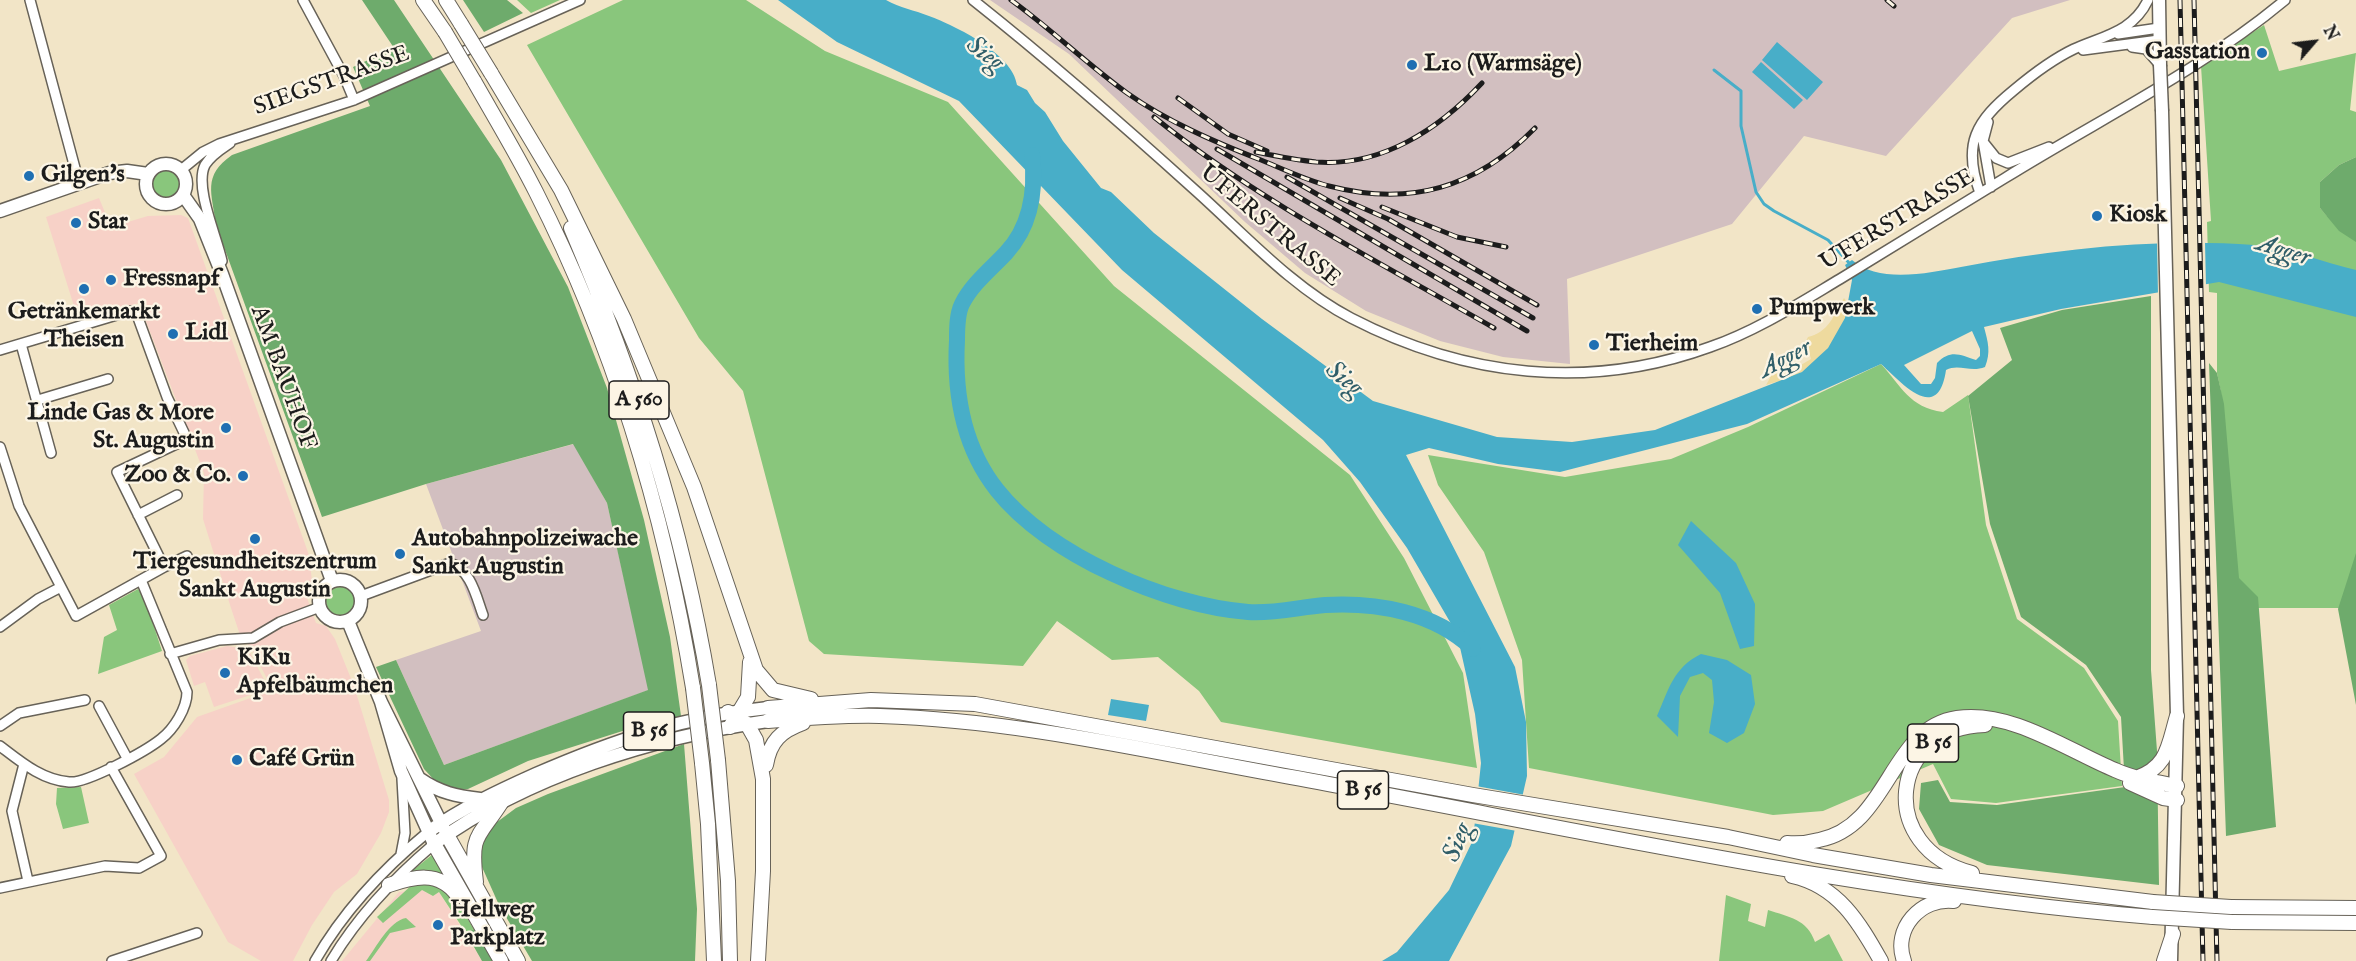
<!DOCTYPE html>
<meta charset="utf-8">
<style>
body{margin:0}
#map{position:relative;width:2356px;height:961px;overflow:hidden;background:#f2e5c7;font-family:"IM FELL English",serif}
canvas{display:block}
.north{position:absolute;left:2284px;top:12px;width:60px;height:60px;-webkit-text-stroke:4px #fcf5e5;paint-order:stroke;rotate:62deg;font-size:16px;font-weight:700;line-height:24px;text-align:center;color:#1c1c1c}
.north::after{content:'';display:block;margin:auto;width:21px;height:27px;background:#1c1c1c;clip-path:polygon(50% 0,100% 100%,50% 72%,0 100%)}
</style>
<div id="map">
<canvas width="2356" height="961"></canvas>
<div class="north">N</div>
</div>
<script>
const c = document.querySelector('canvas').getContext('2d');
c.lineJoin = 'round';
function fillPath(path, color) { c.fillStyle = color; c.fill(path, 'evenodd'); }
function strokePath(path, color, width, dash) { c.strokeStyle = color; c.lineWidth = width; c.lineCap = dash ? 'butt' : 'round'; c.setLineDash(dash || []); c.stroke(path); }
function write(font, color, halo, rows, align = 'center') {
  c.font = font + ' "IM FELL English",serif'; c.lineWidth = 4.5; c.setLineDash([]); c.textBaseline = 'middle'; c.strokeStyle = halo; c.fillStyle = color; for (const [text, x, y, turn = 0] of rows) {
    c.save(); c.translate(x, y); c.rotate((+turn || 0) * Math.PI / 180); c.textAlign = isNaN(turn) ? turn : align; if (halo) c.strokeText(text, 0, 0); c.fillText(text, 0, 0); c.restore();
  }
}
const built = new Path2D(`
 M 99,198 L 111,227 L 148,216 L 181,215 L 188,218 L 309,555 L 312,581 L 306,595 L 316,623 L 326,626 L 335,639 L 354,686 L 389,800 L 389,812 L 381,833 L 357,874 L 334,892 L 312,925 L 293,961 L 261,961 L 228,942 L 134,774 L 164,757 L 197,717 L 273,690 L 251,648 L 240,635 L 231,608 L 203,519 L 204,473 L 139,303 L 79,322 L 46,217 Z
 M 227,646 L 248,649 L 269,689 L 214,707 L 205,682 L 194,686 L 186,660 L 190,656 Z
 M 422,890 L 433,896 L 439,892 L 482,961 L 342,961 L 399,892 Z`);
const industrial = new Path2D(`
 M 990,0 L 2070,0 L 2012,18 L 1886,156 L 1804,136 L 1732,224 L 1567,279 L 1570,364 L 1503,357 L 1440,341 L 1366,311 L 1305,273 L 1245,222 L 1069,54 Z
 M 574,444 L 607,503 L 649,690 L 444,765 L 396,660 L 481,631 L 426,484 Z`);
const green = new Path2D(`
 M 517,0 L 560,0 L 531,13 Z
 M 623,0 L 746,0 L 825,51 L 948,102 L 1114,286 L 1350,475 L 1404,558 L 1463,673 L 1477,768 L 1221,722 L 1199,691 L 1158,657 L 1112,660 L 1057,621 L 1023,666 L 824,654 L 809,641 L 743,391 L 699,338 L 527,45 Z
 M 2264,25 L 2279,71 L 2356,53 L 2350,110 L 2356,112 L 2356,157 L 2339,165 L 2320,182 L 2320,208 L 2327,216 L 2356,195 L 2356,656 L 2339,608 L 2258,608 L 2258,606 L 2230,605 L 2221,392 L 2217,373 L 2217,293 L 2209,292 L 2207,222 L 2211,221 L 2201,66 Z
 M151 184a15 15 0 1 1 30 0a15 15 0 1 1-30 0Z
 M 1881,364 C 1902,387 1909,407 1943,412 L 1968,395 L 1986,525 L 2017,619 L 2084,668 L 2118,721 L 2122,786 L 1996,803 L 1951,799 L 1933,764 L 1823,811 L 1773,815 L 1529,768 L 1522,660 L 1484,552 L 1438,485 L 1428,455 L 1565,477 L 1671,459 L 1748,427 Z
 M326 601a15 15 0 1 1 30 0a15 15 0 1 1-30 0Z
 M 138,589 L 145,599 L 162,651 L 98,674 L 104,637 L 117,630 L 109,605 Z
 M 81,787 L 89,823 L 63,829 L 56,804 L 57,788 Z
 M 433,854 L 446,878 L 412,873 L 412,871 Z
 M 415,882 C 452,887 456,900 474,929 L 466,933 L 439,892 L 433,896 L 422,890 L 383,923 L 377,917 Z
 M 1726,895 L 1751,904 L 1748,921 L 1765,927 L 1768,910 C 1789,917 1807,919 1815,942 L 1829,934 L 1843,961 L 1719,961 Z
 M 406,918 L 416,927 L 390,933 L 370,961 L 366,961 C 376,948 389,921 406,918 Z`);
const forest = new Path2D(`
 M 362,0 L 394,0 L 501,160 L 568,287 L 607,388 L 644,520 L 670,637 L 681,716 L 632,728 L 528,761 L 468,789 L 454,790 L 437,783 L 424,769 L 376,667 L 396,660 L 444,765 L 648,690 L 607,503 L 573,444 L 426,484 L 322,517 L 216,225 C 212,193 202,176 232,155 L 370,106 L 353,67 L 394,48 Z
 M 463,0 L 507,0 L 523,13 L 484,32 Z
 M 2356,157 L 2356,242 L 2339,231 L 2320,208 L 2320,182 L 2339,165 Z
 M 2151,296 L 2151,670 L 2157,751 L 2159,885 L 1987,865 L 1939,845 L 1919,809 L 1921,783 L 1938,780 L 1950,802 L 1997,805 L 2125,787 L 2121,717 L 2086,665 L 2021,617 L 1990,524 L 1968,396 L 2012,360 L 2000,328 L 2062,310 Z
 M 2209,363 L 2217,373 L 2224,404 L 2239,578 L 2258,597 L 2276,827 L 2226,836 Z
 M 2356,553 L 2356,705 L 2338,609 Z
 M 684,744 L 697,909 L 695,961 L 532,961 L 499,905 L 482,867 L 481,846 L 489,828 L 516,808 L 548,794 Z
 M 474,929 L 493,961 L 482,961 L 466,933 Z`);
const sand = new Path2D(`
 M 1844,298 L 1847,302 C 1849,328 1823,358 1802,372 C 1791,379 1778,381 1766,385 L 1770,378 L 1767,375 L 1779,367 L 1789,372 L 1811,359 L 1806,341 L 1808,337 C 1828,333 1834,315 1844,298 Z`);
const water = new Path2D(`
 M 778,0 L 886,0 C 900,8 914,10 929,16 C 956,26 1013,54 1017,85 L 1027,90 L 1035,103 L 1045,112 L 1063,141 L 1101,188 L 1111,192 L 1154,233 L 1262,319 L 1373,401 L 1497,437 L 1572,442 L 1655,430 L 1802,372 L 1828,348 L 1845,318 L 1852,280 L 1845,265 L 1852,260 C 1878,284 1929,273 1961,267 C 2058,249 2155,238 2254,245 C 2284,247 2326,263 2356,270 L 2356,317 L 2219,282 L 2061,309 L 1984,327 C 1988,342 1991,352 1985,367 C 1970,373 1959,363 1946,370 C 1938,425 1902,383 1881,364 L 1747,424 L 1560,472 L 1498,464 L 1429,448 L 1406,455 L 1515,667 L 1526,722 L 1527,776 L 1511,846 L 1449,961 L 1382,961 L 1397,952 L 1449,890 L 1473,840 L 1481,763 L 1475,714 L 1457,634 L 1407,548 L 1360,482 L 1323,440 L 1122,270 L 959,101 L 837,42 ZM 1972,331 L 1980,349 L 1980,356 L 1976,360 C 1960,355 1951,349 1937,363 L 1935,378 L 1931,384 L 1921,384 L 1904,365 Z
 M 1777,42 L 1823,82 L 1807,100 L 1762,60 Z
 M 1761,62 L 1803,100 L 1794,109 L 1752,72 Z
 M 1691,521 L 1736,563 L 1755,604 L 1754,646 L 1740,649 L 1720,593 L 1678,545 Z
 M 1701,654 L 1727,660 L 1751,675 L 1755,704 L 1744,733 L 1727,743 L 1709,733 L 1714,702 L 1712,680 L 1703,673 L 1690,677 L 1680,696 L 1678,737 L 1657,716 C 1669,689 1673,668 1701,654 Z
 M 1111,699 L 1149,705 L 1146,721 L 1108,715 Z`);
const pier = new Path2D(`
 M 2157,239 L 2205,242 L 2206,287 L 2158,295 Z
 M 1476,786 L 1525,795 L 1517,831 L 1472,823 Z`);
const stream = new Path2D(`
 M 1714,70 L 1741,91 L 1741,126 L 1756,192 L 1764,204 L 1774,211 L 1828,240 L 1851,265`);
const river = new Path2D(`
 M 1032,155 C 1036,190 1031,226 1006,253 C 991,269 972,284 962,304 C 957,314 957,329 957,340 C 954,394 963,447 997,490 C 1048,555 1167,606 1248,612 C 1273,614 1300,607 1325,605 C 1377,602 1434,612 1473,649`);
const minor = new Path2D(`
 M 30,0 L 79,183
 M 303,0 L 344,76 L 354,100
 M 973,0 C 1050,61 1123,125 1196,191 C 1245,235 1293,288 1351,318 C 1465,377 1589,391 1710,347 C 1756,331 1798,304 1840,279 C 1895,245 1950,212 2005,178 C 2098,120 2200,71 2285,0
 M 2118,34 L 2159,28
 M 2132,47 L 2146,49 L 2160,65
 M 2083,50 L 2159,40
 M 1988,122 L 1983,141 L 1991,187
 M 1984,143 L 1996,158 L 2008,163 L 2049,147
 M 181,170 L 203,152 L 219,144 L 354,100 L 580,0
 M 1980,193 C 1962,144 1976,121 2014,90 C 2033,74 2051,60 2074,49 C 2103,36 2133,32 2148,0
 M 222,261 C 217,237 194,187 205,165 C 211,155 221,149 230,143
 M 21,344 L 51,453
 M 0,350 L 130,311 L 137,315 L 167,397 L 187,439 L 117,472 L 164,567 L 76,616 L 19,506 L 0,447
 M 38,400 L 108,379
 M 138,515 L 177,495
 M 164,567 L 187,556
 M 361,596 L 450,563 C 471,570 476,596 483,615
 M 0,627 L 38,599 L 61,587
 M 170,654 L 219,640 L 253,638 L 280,622 L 320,607
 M 99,706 L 127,758
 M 0,726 L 19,713 L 85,700
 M 0,746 C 21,762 42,780 69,782 C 86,784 146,751 161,739 C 174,729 187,708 187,692 L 141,580
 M 24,764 L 12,811 L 28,881
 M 401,854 L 405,833 L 402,779
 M 0,888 L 105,866 L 139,868 L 161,856 L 111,767
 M 112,961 L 197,933
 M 315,961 C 344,910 383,869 428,832
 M 331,961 C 358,916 394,878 434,844`);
const major = new Path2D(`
 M 2159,0 L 2160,65
 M 2162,111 L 2177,716 L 2171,961
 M146 184a20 20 0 1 1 40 0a20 20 0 1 1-40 0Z
 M 183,195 L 200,219 L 222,274 L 332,581
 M 0,211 L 109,173 L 127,171 L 148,174
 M319 601a21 21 0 1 1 42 0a21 21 0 1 1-42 0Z
 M 348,621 L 381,702 L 444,829
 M 381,702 L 401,771 L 434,844 C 527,776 654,737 768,721
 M 420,779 C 440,793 457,796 480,799
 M 428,832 C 462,808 498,791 536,774 C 612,741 685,716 768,708`);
const highway = new Path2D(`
 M 423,0 L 445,32
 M 446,0 L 461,24
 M 491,73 L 561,190 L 624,319 L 694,487 L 756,670 L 773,690 L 811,699
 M 474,81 C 495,118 517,154 536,192 C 615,348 665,516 693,688
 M 571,228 C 635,378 682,524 709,685
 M 768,708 L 871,700 L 975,704 L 1473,795 L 1728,837 L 1813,855 L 1931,875 L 2153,902
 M 728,712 L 747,724 L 756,740 L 763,779 L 763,871 L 758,961
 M 768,721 C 805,718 843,715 880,716 C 1018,720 1156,753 1291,777 C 1577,829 1863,894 2153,917
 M 730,727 L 748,697 L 750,662
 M 718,760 L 728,881 L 730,961
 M 702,763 L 708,824 L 714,961
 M 766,765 C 770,741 781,731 803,723
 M 2136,778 C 2168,767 2168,746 2177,716
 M 2130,783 L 2163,798 L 2177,800
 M 447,835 L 518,961
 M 1787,843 C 1799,844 1808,843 1819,840 C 1890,826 1889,728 1957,718 C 2011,710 2067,750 2115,770 C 2135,779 2156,782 2177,786
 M 434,844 L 501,961
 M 1972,873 C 1875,848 1889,727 1985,725
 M 1792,876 C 1838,886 1859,922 1881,961
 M 476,882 C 470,833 478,839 501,803
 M 389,885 C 413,877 439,870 457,895
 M 2231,907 L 2356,908
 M 2232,922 L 2356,923
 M 1904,961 C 1892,929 1921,897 1954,901
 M 2164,961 L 2173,934`);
const rail = new Path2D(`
 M 1011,0 C 1051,29 1087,64 1127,93 C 1168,122 1215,142 1261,160 C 1283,169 1306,180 1329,186 C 1410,207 1476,188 1535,128
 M 1887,0 L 1894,6
 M 2180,0 L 2203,961
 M 2194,0 L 2217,961
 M 1178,98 L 1228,134 L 1267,151
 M 1154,117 C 1257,200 1379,262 1494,328
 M 1217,149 L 1527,331
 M 1256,152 C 1276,156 1296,160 1316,162 C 1382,167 1439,129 1482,83
 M 1287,177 L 1533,318
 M 1340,198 L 1388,219 L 1537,305
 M 1382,207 L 1457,237 L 1506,247`);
const majorBridge = new Path2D(`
 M 2160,65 L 2162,111`);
const highwayBridge = new Path2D(`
 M 461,24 L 491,73
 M 445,32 L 474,81
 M 709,685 L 718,760
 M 693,688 L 702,763
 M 2153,902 L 2231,907
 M 2153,917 L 2232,922`);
const markers = [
 [2262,53,6,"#1f6fb2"],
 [1412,65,6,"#1f6fb2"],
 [29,176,6,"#1f6fb2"],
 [2097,216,6,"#1f6fb2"],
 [76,223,6,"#1f6fb2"],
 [111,280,6,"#1f6fb2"],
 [84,289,6,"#1f6fb2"],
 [1757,309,6,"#1f6fb2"],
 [173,334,6,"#1f6fb2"],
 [1594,345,6,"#1f6fb2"],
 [226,428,6,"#1f6fb2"],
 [243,476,6,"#1f6fb2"],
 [255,539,6,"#1f6fb2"],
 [400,554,6,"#1f6fb2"],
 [225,673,6,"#1f6fb2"],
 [237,760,6,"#1f6fb2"],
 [438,925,6,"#1f6fb2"]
];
const shields = [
 [639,400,60],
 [649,731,51],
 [1933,743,51],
 [1363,790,51]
];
const shieldNames = [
 ["A 560",639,400],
 ["B 56",649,731],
 ["B 56",1933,743],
 ["B 56",1363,790]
];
const poiNames = [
 ["Gasstation",2250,53,"right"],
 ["L10 (Warmsäge)",1424,65],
 ["Gilgen's",41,176],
 ["Kiosk",2109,216],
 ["Star",88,223],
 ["Fressnapf",123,280],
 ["Pumpwerk",1769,309],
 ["Getränkemarkt",84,313,"center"],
 ["Theisen",84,341,"center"],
 ["Lidl",185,334],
 ["Tierheim",1606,345],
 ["Linde Gas & More",214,414,"right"],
 ["St. Augustin",214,442,"right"],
 ["Zoo & Co.",231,476,"right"],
 ["Autobahnpolizeiwache",412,540],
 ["Sankt Augustin",412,568],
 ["Tiergesundheitszentrum",255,563,"center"],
 ["Sankt Augustin",255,591,"center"],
 ["KiKu",237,659],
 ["Apfelbäumchen",237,687],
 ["Café Grün",249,760],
 ["Hellweg",450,911],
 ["Parkplatz",450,939]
];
const streetNames = [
 ["SIEGSTRASSE",332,82,-20],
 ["UFERSTRASSE",1898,221,-31],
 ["UFERSTRASSE",1269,227,40],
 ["AM BAUHOF",282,378,70]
];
const waterNames = [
 ["Sieg",984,55,37],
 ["Agger",2283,252,17],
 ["Agger",1786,360,-28],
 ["Sieg",1343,380,38],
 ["Sieg",1459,843,-69]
];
fillPath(built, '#f7d1c7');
fillPath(industrial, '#d2bfc0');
fillPath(green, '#89c67c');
fillPath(forest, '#6eab6c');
fillPath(sand, '#eeda9e');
fillPath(water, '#48aec8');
fillPath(pier, '#f2e5c7');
strokePath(stream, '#48aec8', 3);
strokePath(river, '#48aec8', 16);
strokePath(minor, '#676258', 12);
strokePath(major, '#676258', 15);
strokePath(highway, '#676258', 16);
strokePath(minor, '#fff', 9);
strokePath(major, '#fff', 12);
strokePath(highway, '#fff', 14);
strokePath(rail, '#1c1c1c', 5);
strokePath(rail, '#fcf5e5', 3, [9]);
strokePath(majorBridge, '#676258', 15, []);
strokePath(highwayBridge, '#676258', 16, []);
strokePath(majorBridge, '#fff', 12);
strokePath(highwayBridge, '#fff', 14);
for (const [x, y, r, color] of markers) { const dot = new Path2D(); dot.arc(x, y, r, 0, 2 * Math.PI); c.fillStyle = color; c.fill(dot); strokePath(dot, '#fcf5e5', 2); }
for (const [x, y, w] of shields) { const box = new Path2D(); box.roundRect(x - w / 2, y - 19, w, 38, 4.5); c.fillStyle = '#fcf5e5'; c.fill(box); strokePath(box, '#1c1c1c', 1.5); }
write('bold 22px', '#1c1c1c', null, shieldNames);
write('bold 24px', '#1c1c1c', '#fcf5e5', poiNames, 'left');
write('24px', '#1c1c1c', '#fcf5e5', streetNames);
write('italic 26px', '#305e69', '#fcf5e5', waterNames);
</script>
